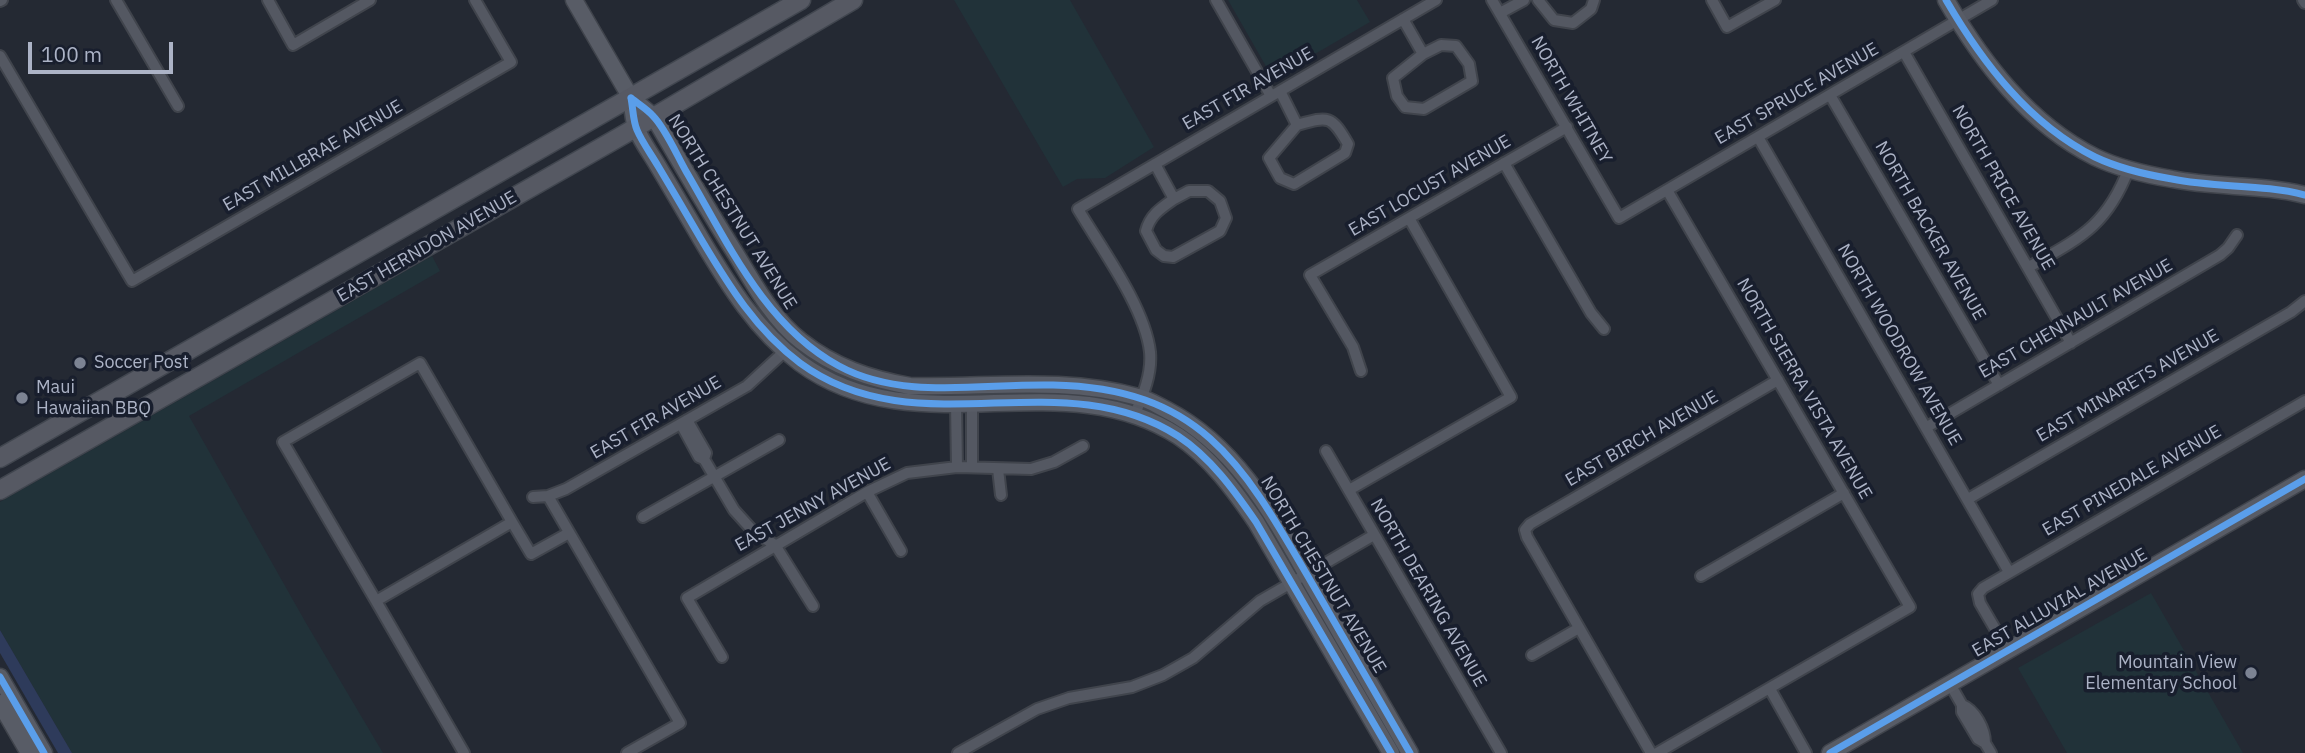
<!DOCTYPE html>
<style>
body{margin:0}
#map{position:relative;width:2305px;height:753px;overflow:hidden;background:#242933;font-family:"IBM Plex Sans",sans-serif}
canvas{display:block}
.scale{position:absolute;left:28px;top:42px;width:145px;height:32px;box-sizing:border-box;border:4px solid #acb3c6;border-top:0;padding-left:9px;font-size:21px;line-height:24px;white-space:nowrap;color:#acb3c6;-webkit-text-stroke:5px #181e2d;paint-order:stroke}
</style>
<div id="map">
<canvas width="2305" height="753"></canvas>
<div class="scale">100 m</div>
</div>
<script>
const c = document.querySelector('canvas').getContext('2d');
c.lineJoin = 'round';
function fillPath(path, color) { c.fillStyle = color; c.fill(path, 'evenodd'); }
function strokePath(path, color, width, dash) { c.strokeStyle = color; c.lineWidth = width; c.lineCap = dash ? 'butt' : 'round'; c.setLineDash(dash || []); c.stroke(path); }
function write(font, color, halo, rows, align = 'center') {
  c.font = font + ' "IBM Plex Sans",sans-serif'; c.lineWidth = 7; c.setLineDash([]); c.textBaseline = 'middle'; c.strokeStyle = halo; c.fillStyle = color; for (const [text, x, y, turn = 0] of rows) {
    c.save(); c.translate(x, y); c.rotate((+turn || 0) * Math.PI / 180); c.textAlign = isNaN(turn) ? turn : align; if (halo) c.strokeText(text, 0, 0); c.fillText(text, 0, 0); c.restore();
  }
}
const green = new Path2D(`
 M 954,0 L 1070,0 L 1154,147 L 1105,178 L 1077,179 L 1063,187 Z
 M 1228,0 L 1357,0 L 1370,22 L 1277,76 L 1271,75 Z
 M 432,256 L 440,271 L 189,416 L 306,623 L 383,753 L 72,753 L 0,630 L 0,502 Z
 M 2151,593 L 2243,753 L 2244,753 L 2067,753 L 2018,668 Z`);
const water = new Path2D(`
 M 0,630 L 72,753 L 58,753 L 0,653 Z`);
const street = new Path2D(`
 M 116,0 L 178,106
 M 268,0 L 293,45 L 370,0
 M 1216,0 L 1271,96
 M 1492,0 L 1619,218 L 1992,0
 M 1538,0 L 1554,20 L 1573,23 L 1591,9 L 1594,0
 M 1712,0 L 1727,27 L 1775,0
 M 2303,0 L 2305,3
 M 0,1 L 2,0
 M 1500,13 L 1524,0
 M 1403,19 L 1423,54 L 1441,45 L 1456,46 L 1469,64 L 1472,81 L 1424,109 L 1405,107 L 1397,96 L 1393,78 L 1423,54
 M 1904,52 L 2071,343
 M 0,56 L 132,281 L 511,62 L 475,0
 M 1280,91 L 1297,125 C 1329,116 1331,115 1348,144 L 1345,153 L 1294,184 L 1280,178 L 1269,158 L 1297,125
 M 1830,95 L 1999,385
 M 1758,137 L 2009,572
 M 1504,163 L 1591,313 L 1604,329
 M 1155,164 L 1174,199 L 1189,191 L 1208,191 L 1220,201 L 1226,218 L 1220,231 L 1173,257 L 1164,256 L 1156,250 L 1146,231 C 1150,215 1161,208 1174,199
 M 2029,267 C 2080,238 2107,226 2129,168
 M 1361,371 L 1353,347 L 1310,275 L 1567,127
 M 956,404 L 957,467
 M 972,404 L 972,466
 M 1135,414 C 1143,395 1152,374 1150,352 C 1145,307 1101,248 1078,209 L 1436,0
 M 681,424 L 699,457 L 704,459 L 706,453 L 687,420
 M 1927,427 L 2220,255 L 2228,248 L 2237,235
 M 1326,451 L 1501,753
 M 704,459 L 734,510 L 753,531 L 775,545 L 813,606
 M 998,469 L 1001,495
 M 1349,490 L 1511,397 L 1409,218
 M 867,492 L 901,551
 M 548,496 L 680,723 L 627,753
 M 533,497 L 548,496 L 566,489 L 747,386 L 785,351
 M 1968,499 L 2291,312 L 2305,301
 M 643,517 L 779,440
 M 1701,576 L 1844,493
 M 376,601 L 283,442 L 420,363 L 512,522
 M 2008,651 L 1980,603 L 1978,594 L 1983,588 L 2305,401
 M 1532,655 L 1579,628
 M 722,657 L 687,598 L 867,492 L 907,473 L 957,467 L 1031,469 L 1054,462 L 1083,446
 M 1950,684 L 1962,705 L 1962,712 L 1978,739 L 1985,743 L 1991,753
 M 1770,689 L 1806,753
 M 1962,705 C 1975,710 1985,729 1985,743
 M 464,753 L 376,601 L 512,522 L 531,554 L 569,533
 M 958,753 L 1037,709 L 1069,698 L 1132,687 L 1163,675 L 1193,658 L 1260,601 L 1374,535
 M 1651,753 L 1527,537 L 1525,530 L 1530,524 L 1778,380
 M 1657,753 L 1910,607 L 1667,190`);
const secondary = new Path2D(`
 M 574,0 L 631,98 L 654,117 C 681,164 708,210 737,256 C 755,286 773,319 801,341 C 834,367 870,379 910,386 C 986,388 1063,376 1138,397 C 1148,399 1157,405 1167,410 C 1244,450 1280,529 1322,601 C 1351,652 1381,702 1410,753
 M 1946,0 C 1982,62 2029,124 2095,157 C 2118,168 2148,175 2172,179 C 2216,188 2262,184 2305,195
 M 631,98 C 633,108 633,121 637,130 C 642,142 651,154 658,166 C 673,191 687,215 701,239 C 729,286 756,330 800,363 C 917,449 1060,360 1178,436 C 1210,457 1234,490 1256,522 L 1391,753
 M 0,677 L 44,753
 M 0,703 L 29,753
 M 1830,753 L 2305,479`);
const primary = new Path2D(`
 M 0,458 L 801,0
 M 0,490 L 623,135 L 853,0`);
const cycleway = new Path2D(`
 M 1946,0 C 1982,62 2029,124 2095,157 C 2118,168 2148,175 2172,179 C 2216,188 2262,184 2305,195
 M 631,98 C 638,104 647,109 653,116 C 666,129 677,156 687,173 C 728,243 765,326 839,366 C 903,401 984,383 1053,385 C 1204,388 1245,468 1313,585 C 1345,641 1378,697 1410,753
 M 631,98 C 633,108 633,121 637,130 C 642,142 651,154 658,166 C 673,191 687,215 701,239 C 729,286 756,330 800,363 C 917,449 1060,360 1178,436 C 1210,457 1234,490 1256,522 L 1391,753
 M 0,677 L 44,753
 M 1830,753 L 2305,479`);
const markers = [
 [80,363,7,"#7c8393"],
 [22,398,7,"#7c8393"],
 [2251,673,7,"#7c8393"]
];
const streetNames = [
 ["EAST FIR AVENUE",1248,89,-30],
 ["EAST SPRUCE AVENUE",1797,94,-30],
 ["NORTH WHITNEY",1571,100,60],
 ["EAST MILLBRAE AVENUE",313,156,-30],
 ["EAST LOCUST AVENUE",1430,186,-30],
 ["NORTH PRICE AVENUE",2003,188,60],
 ["NORTH CHESTNUT AVENUE",732,212,58],
 ["NORTH BACKER AVENUE",1930,231,60],
 ["EAST HERNDON AVENUE",427,247,-30],
 ["EAST CHENNAULT AVENUE",2076,319,-30],
 ["NORTH WOODROW AVENUE",1899,345,60],
 ["EAST MINARETS AVENUE",2128,386,-30],
 ["NORTH SIERRA VISTA AVENUE",1804,389,60],
 ["EAST FIR AVENUE",656,418,-30],
 ["EAST BIRCH AVENUE",1642,439,-30],
 ["EAST PINEDALE AVENUE",2132,481,-30],
 ["EAST JENNY AVENUE",813,505,-29],
 ["NORTH CHESTNUT AVENUE",1323,575,59],
 ["NORTH DEARING AVENUE",1428,593,60],
 ["EAST ALLUVIAL AVENUE",2060,603,-30]
];
const poiNames = [
 ["Soccer Post",94,363],
 ["Maui",36,388],
 ["Hawaiian BBQ",36,409],
 ["Mountain View",2237,663,"right"],
 ["Elementary School",2237,684,"right"]
];
fillPath(green, '#213239');
fillPath(water, '#2e3b5b');
strokePath(street, '#40444c', 14);
strokePath(secondary, '#40444c', 19);
strokePath(primary, '#41464f', 21);
strokePath(street, '#545862', 10);
strokePath(secondary, '#585c66', 16);
strokePath(primary, '#565963', 18);
strokePath(cycleway, '#5a9eea', 7);
for (const [x, y, r, color] of markers) { const dot = new Path2D(); dot.arc(x, y, r, 0, 2 * Math.PI); c.fillStyle = color; c.fill(dot); strokePath(dot, '#181e2d', 2.5); }
write('18px', '#acb3c6', '#181e2d', streetNames);
write('18px', '#acb3c6', '#181e2d', poiNames, 'left');
</script>
